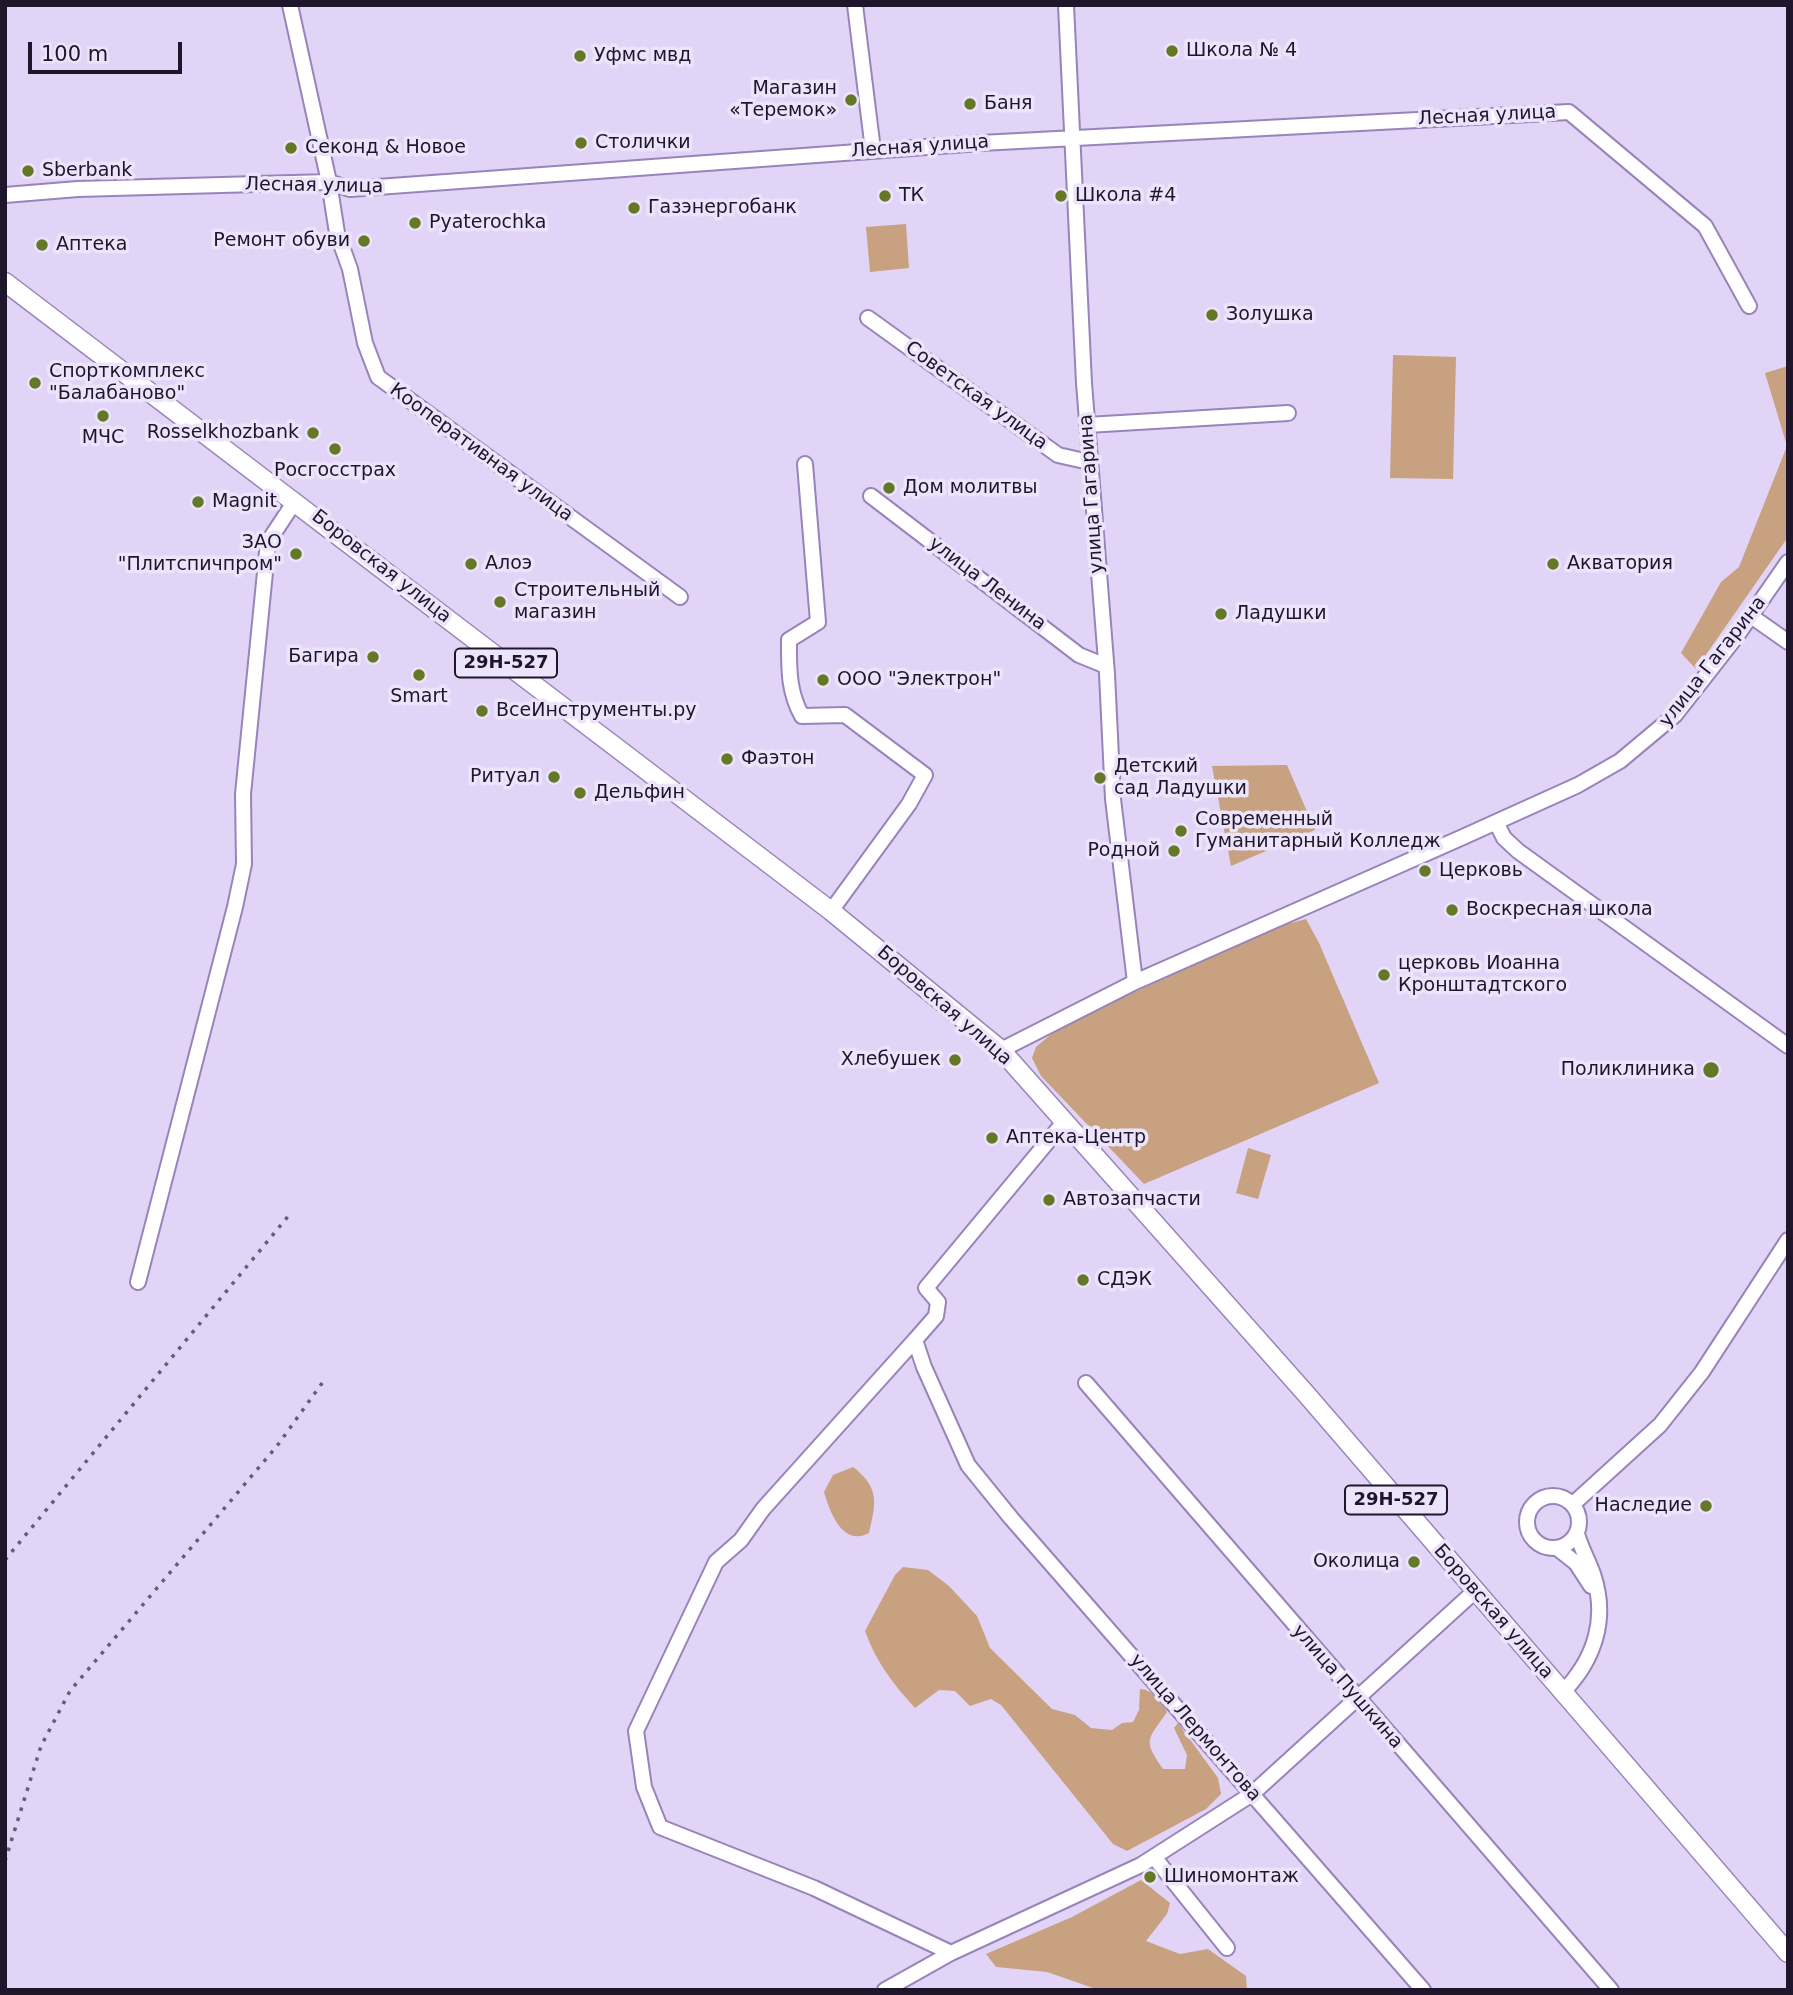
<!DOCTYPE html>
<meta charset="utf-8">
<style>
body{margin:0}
#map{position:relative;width:1793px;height:1995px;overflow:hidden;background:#e1d4f7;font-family:"DejaVu Sans",sans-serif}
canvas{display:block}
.frame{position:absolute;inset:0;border:7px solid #1f162b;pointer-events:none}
.scale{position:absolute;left:28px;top:42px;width:154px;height:32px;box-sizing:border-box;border:4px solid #1f162b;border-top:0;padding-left:9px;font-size:21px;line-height:24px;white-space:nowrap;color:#1f162b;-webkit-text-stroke:5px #ece4fb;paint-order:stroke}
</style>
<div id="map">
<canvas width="1793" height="1995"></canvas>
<div class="frame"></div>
<div class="scale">100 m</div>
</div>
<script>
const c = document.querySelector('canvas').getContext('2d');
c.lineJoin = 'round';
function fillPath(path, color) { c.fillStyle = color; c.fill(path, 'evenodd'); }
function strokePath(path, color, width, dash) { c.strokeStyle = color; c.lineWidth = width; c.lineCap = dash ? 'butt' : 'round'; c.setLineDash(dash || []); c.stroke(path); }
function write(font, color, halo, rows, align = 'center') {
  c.font = font + ' "DejaVu Sans",sans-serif'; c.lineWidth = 7; c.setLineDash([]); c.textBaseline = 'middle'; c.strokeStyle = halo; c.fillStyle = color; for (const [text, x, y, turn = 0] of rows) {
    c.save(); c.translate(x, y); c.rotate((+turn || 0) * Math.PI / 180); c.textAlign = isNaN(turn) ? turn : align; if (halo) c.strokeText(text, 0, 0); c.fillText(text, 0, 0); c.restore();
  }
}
const green = new Path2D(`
 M 906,224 L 909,268 L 870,272 L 866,227 Z
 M 1393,355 L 1456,357 L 1453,479 L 1390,478 Z
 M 1788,366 L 1788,537 L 1696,669 L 1681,653 L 1721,582 L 1739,567 L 1787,446 L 1765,373 Z
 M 1287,765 L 1315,830 L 1231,866 L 1212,766 Z
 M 1306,919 L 1319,943 L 1379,1083 L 1144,1184 L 1041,1076 L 1032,1058 L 1036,1047 L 1061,1026 L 1276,927 Z
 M 1248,1148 L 1271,1155 L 1258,1199 L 1236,1193 Z
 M 853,1467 C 880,1488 876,1503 869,1533 C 843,1547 830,1513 824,1492 L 833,1475 Z
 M 903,1567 L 928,1570 L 949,1586 L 977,1616 L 990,1648 L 1052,1709 L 1075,1715 L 1091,1728 L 1112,1730 L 1122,1723 L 1133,1722 L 1139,1710 L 1140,1689 C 1154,1690 1162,1701 1167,1712 C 1148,1740 1142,1739 1163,1769 L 1185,1769 L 1187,1755 L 1174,1728 L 1178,1723 L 1218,1778 L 1221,1794 L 1206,1809 L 1127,1851 L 1113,1844 L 1001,1705 L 991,1699 L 970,1706 L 955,1691 L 939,1690 L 915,1708 C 894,1685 876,1662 865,1631 L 895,1575 Z
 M 1141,1880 L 1170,1903 L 1167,1914 L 1146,1941 L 1180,1954 L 1208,1949 L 1246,1976 L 1247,1990 L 1099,1990 L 1047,1972 L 996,1967 L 986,1954 L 1072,1917 Z`);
const minor = new Path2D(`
 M 290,5 L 329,182 L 337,233 L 350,269 L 365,343 L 378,377 L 680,597
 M 855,5 L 873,150
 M 1066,5 L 1084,383 L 1107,674 L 1113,799 L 1135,982
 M 5,195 L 78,189 L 329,182 L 350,189 L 981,143 L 1569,112 L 1705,226 L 1749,306
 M 868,318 L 1058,455 L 1089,462
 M 1087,425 L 1288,413
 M 805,464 L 818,622 L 789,640 C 789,668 788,691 802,716 L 845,715 L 925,775 L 909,804 L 831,911
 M 871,496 L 1079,655 L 1106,666
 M 1751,616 L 1788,642
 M 1496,822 L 1504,838 L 1518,851 L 1788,1046
 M 1001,1050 L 1135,982 L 1463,837 L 1578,785 L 1620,761 L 1675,715 L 1736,637 L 1788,562
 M 1064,1122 L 926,1288 L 938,1302 L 936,1316 L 915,1340 L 924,1367 L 968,1465 L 1011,1518 L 1423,1990
 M 138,1282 L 235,907 L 244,864 L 243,794 L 268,542 L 295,501
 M 915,1340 L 763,1509 L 741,1540 L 716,1562 L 636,1731 L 644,1787 L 660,1827 L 814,1888 L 951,1953
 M 1086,1383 L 1611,1990
 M1527 1522a26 26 0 1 1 52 0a26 26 0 1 1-52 0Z
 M 1573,1504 L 1660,1425 L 1702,1372 L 1788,1240
 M 1557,1548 L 1576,1563 L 1591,1586
 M 1563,1692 C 1595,1659 1608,1618 1593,1574 C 1588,1560 1581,1548 1577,1534
 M 1154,1857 L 1227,1948
 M 885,1990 L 951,1953 L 1141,1865 L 1252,1794 L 1475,1591`);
const major = new Path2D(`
 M 5,282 L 831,911 L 1001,1050 L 1307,1395 L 1788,1953`);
const rail = new Path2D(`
 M 5,1560 L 290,1214
 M 5,1861 L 41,1746 L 70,1691 L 277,1446 L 325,1379`);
const markers = [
 [1172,51,7,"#657828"],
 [580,56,7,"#657828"],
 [851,100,7,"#657828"],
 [970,104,7,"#657828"],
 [581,143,7,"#657828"],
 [291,148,7,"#657828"],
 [28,171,7,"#657828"],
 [885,196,7,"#657828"],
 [1061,196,7,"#657828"],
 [634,208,7,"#657828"],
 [415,223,7,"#657828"],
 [364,241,7,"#657828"],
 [42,245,7,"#657828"],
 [1212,315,7,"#657828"],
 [35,383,7,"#657828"],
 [103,416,7,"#657828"],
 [313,433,7,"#657828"],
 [335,449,7,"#657828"],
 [889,488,7,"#657828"],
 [198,502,7,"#657828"],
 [296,554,7,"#657828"],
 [471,564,7,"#657828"],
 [1553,564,7,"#657828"],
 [500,602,7,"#657828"],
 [1221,614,7,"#657828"],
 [373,657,7,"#657828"],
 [419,675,7,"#657828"],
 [823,680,7,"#657828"],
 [482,711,7,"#657828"],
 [727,759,7,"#657828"],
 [554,777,7,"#657828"],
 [1100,778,7,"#657828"],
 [580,793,7,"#657828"],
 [1181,831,7,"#657828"],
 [1174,851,7,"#657828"],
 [1425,871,7,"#657828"],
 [1452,910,7,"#657828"],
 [1384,975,7,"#657828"],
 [955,1060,7,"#657828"],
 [1711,1070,9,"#657828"],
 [992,1138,7,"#657828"],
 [1049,1200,7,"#657828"],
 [1083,1280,7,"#657828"],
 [1706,1506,7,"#657828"],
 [1414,1562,7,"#657828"],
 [1150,1877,7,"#657828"]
];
const shields = [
 [506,663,102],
 [1396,1500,102]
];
const shieldNames = [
 ["29Н-527",506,663],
 ["29Н-527",1396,1500]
];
const poiNames = [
 ["Школа № 4",1186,51],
 ["Уфмс мвд",594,56],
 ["Магазин",837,89,"right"],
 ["«Теремок»",837,111,"right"],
 ["Баня",984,104],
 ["Столички",595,143],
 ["Секонд & Новое",305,148],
 ["Sberbank",42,171],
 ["ТК",899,196],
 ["Школа #4",1075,196],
 ["Газэнергобанк",648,208],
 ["Pyaterochka",429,223],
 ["Ремонт обуви",350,241,"right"],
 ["Аптека",56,245],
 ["Золушка",1226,315],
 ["Спорткомплекс",49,372],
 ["\"Балабаново\"",49,394],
 ["Rosselkhozbank",299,433,"right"],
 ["МЧС",103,438,"center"],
 ["Росгосстрах",335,471,"center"],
 ["Дом молитвы",903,488],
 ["Magnit",212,502],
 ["ЗАО",282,543,"right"],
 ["\"Плитспичпром\"",282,565,"right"],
 ["Алоэ",485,564],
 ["Акватория",1567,564],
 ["Строительный",514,591],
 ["магазин",514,613],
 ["Ладушки",1235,614],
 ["Багира",359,657,"right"],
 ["ООО \"Электрон\"",837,680],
 ["Smart",419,697,"center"],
 ["ВсеИнструменты.ру",496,711],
 ["Фаэтон",741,759],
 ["Детский",1114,767],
 ["сад Ладушки",1114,789],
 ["Ритуал",540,777,"right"],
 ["Дельфин",594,793],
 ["Современный",1195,820],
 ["Гуманитарный Колледж",1195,842],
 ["Родной",1160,851,"right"],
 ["Церковь",1439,871],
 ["Воскресная школа",1466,910],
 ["церковь Иоанна",1398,964],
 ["Кронштадтского",1398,986],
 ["Хлебушек",941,1060,"right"],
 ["Поликлиника",1695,1070,"right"],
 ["Аптека-Центр",1006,1138],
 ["Автозапчасти",1063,1200],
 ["СДЭК",1097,1280],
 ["Наследие",1692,1506,"right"],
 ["Околица",1400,1562,"right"],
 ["Шиномонтаж",1164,1877]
];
const streetNames = [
 ["Лесная улица",1487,116,-3],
 ["Лесная улица",920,147,-4],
 ["Лесная улица",314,186,1],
 ["Советская улица",976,396,36],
 ["Кооперативная улица",481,453,36],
 ["улица Гагарина",1092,494,-94],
 ["Боровская улица",381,567,38],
 ["улица Ленина",987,584,37],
 ["улица Гагарина",1713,662,-52],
 ["Боровская улица",944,1006,41],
 ["Боровская улица",1493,1612,49],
 ["улица Пушкина",1347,1687,49],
 ["улица Лермонтова",1195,1728,49]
];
fillPath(green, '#c7a180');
strokePath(minor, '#9984ba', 18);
strokePath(major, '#9984ba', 21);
strokePath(minor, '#fff', 14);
strokePath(major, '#fff', 18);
strokePath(rail, '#665c76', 3.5, [3.5, 7]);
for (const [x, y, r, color] of markers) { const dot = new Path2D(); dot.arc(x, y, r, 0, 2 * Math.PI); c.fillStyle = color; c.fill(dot); strokePath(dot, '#ece4fb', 2.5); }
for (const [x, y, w] of shields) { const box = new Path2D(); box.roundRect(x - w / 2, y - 14.5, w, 29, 5); c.fillStyle = '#ece4fb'; c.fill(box); strokePath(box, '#1f162b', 2); }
write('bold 18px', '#1f162b', null, shieldNames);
write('19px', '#1f162b', '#ece4fb', poiNames, 'left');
write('19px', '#1f162b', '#ece4fb', streetNames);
</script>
